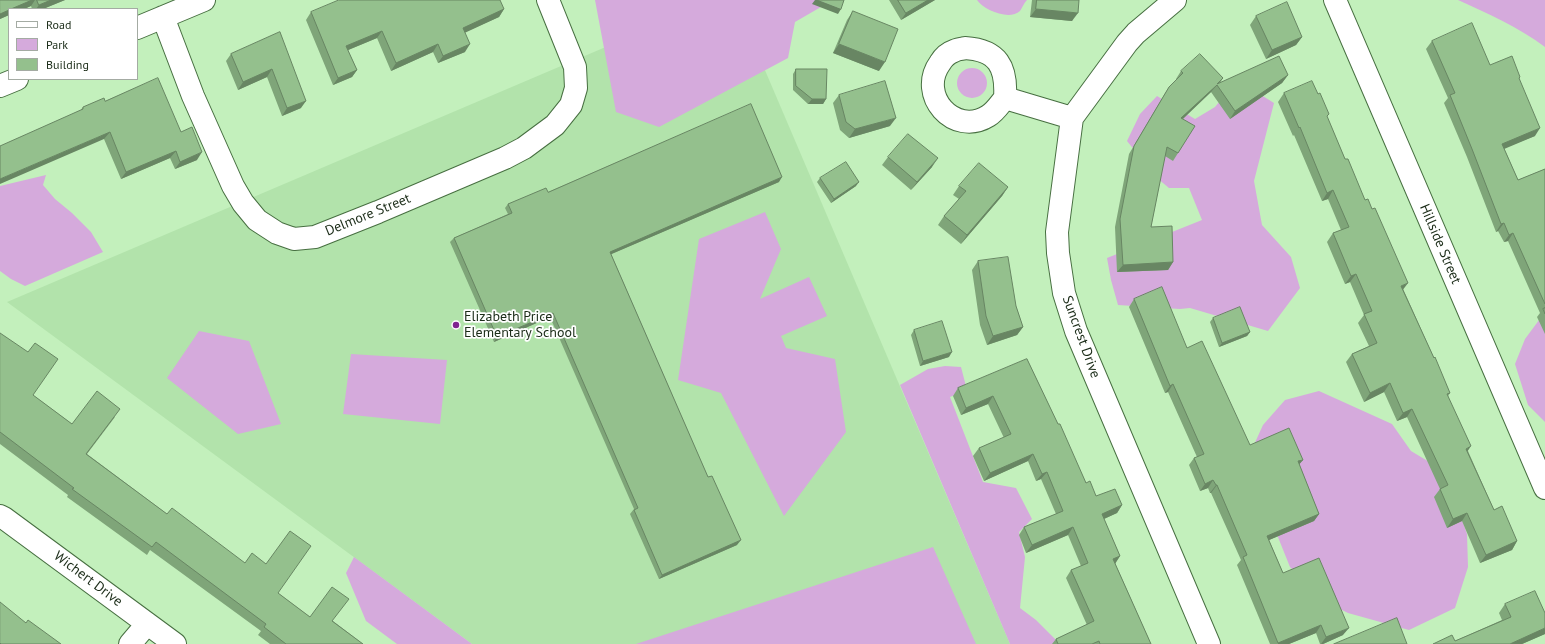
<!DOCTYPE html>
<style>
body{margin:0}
#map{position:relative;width:1545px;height:644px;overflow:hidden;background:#c3f0bc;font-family:"PT Sans",sans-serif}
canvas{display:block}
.legend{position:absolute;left:8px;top:8px;width:130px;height:72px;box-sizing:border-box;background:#fff;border:1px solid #a4aba3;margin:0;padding:5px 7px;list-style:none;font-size:12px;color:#1b2c18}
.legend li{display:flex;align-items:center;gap:8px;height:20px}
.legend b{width:20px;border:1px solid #a4aba3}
</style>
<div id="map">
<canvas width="1545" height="644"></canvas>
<ul class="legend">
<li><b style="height:5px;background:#fff"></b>Road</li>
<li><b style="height:11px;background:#d5aadc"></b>Park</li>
<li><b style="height:11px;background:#94c08d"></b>Building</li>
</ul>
</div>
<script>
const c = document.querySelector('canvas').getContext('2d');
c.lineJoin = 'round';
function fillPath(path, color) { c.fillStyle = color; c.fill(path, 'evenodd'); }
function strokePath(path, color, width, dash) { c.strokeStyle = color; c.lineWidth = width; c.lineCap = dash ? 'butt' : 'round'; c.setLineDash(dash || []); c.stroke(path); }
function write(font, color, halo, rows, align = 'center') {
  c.font = font + ' "PT Sans",sans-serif'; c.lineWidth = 3.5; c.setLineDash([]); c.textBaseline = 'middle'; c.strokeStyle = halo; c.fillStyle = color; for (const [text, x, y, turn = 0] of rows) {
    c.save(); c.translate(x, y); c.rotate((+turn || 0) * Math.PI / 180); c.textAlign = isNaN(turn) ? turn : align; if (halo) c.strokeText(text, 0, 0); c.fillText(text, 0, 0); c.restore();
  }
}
const built = new Path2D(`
 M 716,0 L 735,0 L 1010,644 L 472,644 L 7,302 Z`);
const green = new Path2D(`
 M 595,0 L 833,0 L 795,22 L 788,58 L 659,127 L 616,112 Z
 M 977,0 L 1027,0 C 1024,3 1022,8 1020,11 C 1009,21 984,10 977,0 Z
 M 1458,0 L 1545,0 L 1545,47 C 1518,27 1489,14 1458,0 Z
 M957 83a15 15 0 1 1 30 0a15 15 0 1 1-30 0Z
 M 1237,80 L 1274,103 L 1254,181 L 1262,225 L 1291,257 L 1300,288 L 1268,331 L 1190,308 L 1180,309 L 1118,305 L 1111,280 L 1107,258 L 1202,220 L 1189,188 L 1169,188 L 1157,178 L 1127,141 L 1140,114 L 1157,96 L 1195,119 L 1215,107 Z
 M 46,175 L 43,185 L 55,199 L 72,213 L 91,232 L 103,252 L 25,286 L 11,279 L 0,271 L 0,186 Z
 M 765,212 L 781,249 L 760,299 L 809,277 L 827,316 L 781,336 L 786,348 L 835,359 L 846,432 L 784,516 L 721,393 L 678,380 L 699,239 Z
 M 1545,312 L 1545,422 L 1528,405 L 1515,364 L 1525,339 Z
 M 199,331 L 249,341 L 281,424 L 238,434 L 167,378 Z
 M 351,354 L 447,360 L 440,424 L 343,414 Z
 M 945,366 L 961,367 L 967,390 L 950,397 L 983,482 L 1016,488 L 1032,519 L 1019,532 L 1025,557 L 1020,608 L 1036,620 L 1056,640 L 1070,644 L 1010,644 L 900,385 L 928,369 Z
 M 1319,391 L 1392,424 L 1411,451 L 1446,472 L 1467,534 L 1468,567 L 1455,608 L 1409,630 L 1348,613 L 1322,600 L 1290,567 L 1247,460 L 1263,425 L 1285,400 Z
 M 933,547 L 976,644 L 636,644 Z
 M 354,557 L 472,644 L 397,644 L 366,621 L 346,573 Z`);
const street = new Path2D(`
 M 1175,0 L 1136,33 L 1127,43 L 1072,118 L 1057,232 L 1058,253 L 1064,293 L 1076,331 L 1209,644
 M 1335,0 L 1545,488
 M 163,17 L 193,96 L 233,186 L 243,203 L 257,220 L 277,233 L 294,239 L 315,237 L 378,212 L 505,158 L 524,148 L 555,125 L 571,105 L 576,88 L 575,67 L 548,0
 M 137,28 L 204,0
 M 965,48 C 998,50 1007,67 1005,98 C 1000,104 995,112 988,116 C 954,137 917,95 940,63 C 943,58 948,53 954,51 C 957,49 962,49 965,48 Z
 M 0,86 L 17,79
 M 1005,98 L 1072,118
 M 0,516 L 4,518 L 175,644
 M 130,644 L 147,624`);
const wall = new Path2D(`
 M 0,0 L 65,0 L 43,9 L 32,9 L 31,6 L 24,9 L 9,9 L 9,15 L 0,19 Z
 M 889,0 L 935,0 L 901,20 Z
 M 1032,0 L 1079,0 L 1072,21 L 1030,17 Z
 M 504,9 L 499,17 L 465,32 L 465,52 L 438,63 L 433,52 L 391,71 L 377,38 L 348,50 L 357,70 L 352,77 L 333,85 L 306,20 L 311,12 Z
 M 853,11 L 879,71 L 833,53 L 847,20 Z
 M 1256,16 L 1302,37 L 1296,45 L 1266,59 L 1250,25 Z
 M 280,32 L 301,108 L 282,116 L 267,77 L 238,90 L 226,61 L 231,54 Z
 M 1432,41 L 1519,78 L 1535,136 L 1504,148 L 1518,180 L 1545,169 L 1545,334 L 1537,317 L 1540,313 L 1508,241 L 1504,242 L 1498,231 L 1496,232 L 1467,157 L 1444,103 L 1448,98 L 1426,49 Z
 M 796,69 L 826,99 L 823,104 L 808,104 L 793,90 L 793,74 Z
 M 1181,71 L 1223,78 L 1220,83 L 1288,75 L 1282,83 L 1230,119 L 1211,92 L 1183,119 L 1178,153 L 1173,161 L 1165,156 L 1151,227 L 1173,262 L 1168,270 L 1117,272 L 1115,227 L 1129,154 L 1164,95 L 1169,87 L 1176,80 L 1176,79 Z
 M 1284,93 L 1327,117 L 1345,159 L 1434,358 L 1450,393 L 1448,396 L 1468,451 L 1494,510 L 1517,541 L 1512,550 L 1480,563 L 1462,521 L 1447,528 L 1434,497 L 1440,489 L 1407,417 L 1397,421 L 1384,392 L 1364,402 L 1346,362 L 1352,354 L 1369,346 L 1358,323 L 1364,315 L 1350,282 L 1345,284 L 1327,242 L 1333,233 L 1341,230 L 1328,199 L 1322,201 L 1294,135 L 1293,136 L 1278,102 Z
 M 839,95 L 890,126 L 849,138 L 840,130 L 833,103 Z
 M 105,101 L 181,132 L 197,160 L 175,169 L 170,158 L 121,179 L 104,139 L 80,111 L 83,107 Z
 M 888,157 L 932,167 L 911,190 L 882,165 Z
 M 820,178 L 856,186 L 831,203 L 817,182 Z
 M 779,182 L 611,254 L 737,545 L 659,579 L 630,514 L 634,509 L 550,317 L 494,342 L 450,242 L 454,238 L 508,214 L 505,208 L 508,204 L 548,192 Z
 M 959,186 L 1008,187 L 1002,196 L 961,244 L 938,225 L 944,216 L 959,199 L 953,195 Z
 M 978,261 L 1016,306 L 1023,327 L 1017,335 L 987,345 L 980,325 L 972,270 Z
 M 1134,299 L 1187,348 L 1250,445 L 1303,460 L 1299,464 L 1319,514 L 1314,521 L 1269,540 L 1283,573 L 1343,635 L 1323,644 L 1320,644 L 1316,633 L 1289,644 L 1270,644 L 1237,565 L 1241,560 L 1211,493 L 1210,493 L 1208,488 L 1200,491 L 1189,465 L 1194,458 L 1197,457 L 1168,392 L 1165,393 L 1129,307 Z
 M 1213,318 L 1250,332 L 1247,336 L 1219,347 L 1210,322 Z
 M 914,330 L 949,357 L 920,366 L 911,335 Z
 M 0,333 L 33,395 L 72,424 L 115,417 L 87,454 L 167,514 L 278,593 L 310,617 L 333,621 L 363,644 L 270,644 L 258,635 L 261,631 L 150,550 L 147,555 L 67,497 L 68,495 L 0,444 Z
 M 1027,359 L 1086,483 L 1096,496 L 1122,505 L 1117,513 L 1104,519 L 1120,556 L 1115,563 L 1151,644 L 1052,644 L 1056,639 L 1087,625 L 1066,578 L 1071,570 L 1081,566 L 1068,535 L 1026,553 L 1019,535 L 1024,527 L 1056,514 L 1041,479 L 1036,481 L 1028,461 L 984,481 L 973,456 L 979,448 L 1004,438 L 988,404 L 961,415 L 953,396 L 958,388 Z
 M 1505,604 L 1545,634 L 1522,644 L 1433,644 L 1455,641 L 1502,620 L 1499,613 Z`);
const shadedWall = new Path2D(`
 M 32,0 L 35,0 L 31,6 L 24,9 L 11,9 Z
 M 51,0 L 65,0 L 43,9 L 36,9 L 39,5 Z
 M 815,0 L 817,0 L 841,9 L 838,14 L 812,4 Z
 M 928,0 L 935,0 L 901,20 L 906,13 Z
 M 504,9 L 499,17 L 458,36 L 463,28 Z
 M 1036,9 L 1078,13 L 1072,21 L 1030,17 Z
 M 9,10 L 9,15 L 0,19 L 0,14 Z
 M 382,31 L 377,38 L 341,53 L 346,46 Z
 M 1302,37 L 1296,45 L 1266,59 L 1272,50 Z
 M 438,44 L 433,52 L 391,71 L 396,63 Z
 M 470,44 L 465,52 L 438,63 L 443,56 Z
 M 839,44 L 885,62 L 879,71 L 833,53 Z
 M 272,69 L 267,77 L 238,90 L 243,82 Z
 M 357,70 L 352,77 L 333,85 L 338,78 Z
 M 1288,75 L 1282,83 L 1230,119 L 1235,111 Z
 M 1217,85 L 1211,92 L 1175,126 L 1181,118 Z
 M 812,99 L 826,99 L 823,104 L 808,104 Z
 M 306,101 L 301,108 L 282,116 L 287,108 Z
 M 896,118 L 890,126 L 849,138 L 855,129 Z
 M 1540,128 L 1535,136 L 1497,152 L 1502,144 Z
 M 110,132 L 104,139 L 0,184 L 0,179 Z
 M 176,151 L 170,158 L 121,179 L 126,172 Z
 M 202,152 L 197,160 L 175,169 L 180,162 Z
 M 938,158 L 932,167 L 911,190 L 917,182 Z
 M 782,177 L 779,182 L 607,256 L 610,252 Z
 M 859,182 L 856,186 L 831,203 L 834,199 Z
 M 1008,187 L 1002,196 L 961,244 L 967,235 Z
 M 1333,190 L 1328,199 L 1322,201 L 1327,193 Z
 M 1504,223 L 1498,231 L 1496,232 L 1501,224 Z
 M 1513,233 L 1508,241 L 1504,242 L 1509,235 Z
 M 1173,262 L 1168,270 L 1117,272 L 1123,265 Z
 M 1356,274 L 1350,282 L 1345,284 L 1351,276 Z
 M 1408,283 L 1402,291 L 1401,286 Z
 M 553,313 L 550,317 L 494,342 L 497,337 Z
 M 1023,327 L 1017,335 L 987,345 L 993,336 Z
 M 1250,332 L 1247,336 L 1219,347 L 1222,343 Z
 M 952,352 L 949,357 L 920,366 L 923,361 Z
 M 1390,383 L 1384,392 L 1364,402 L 1370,393 Z
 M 1173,384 L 1168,392 L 1165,393 L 1170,386 Z
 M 993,396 L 988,404 L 961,415 L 966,408 Z
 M 1412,409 L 1407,417 L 1397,421 L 1403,413 Z
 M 1471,446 L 1465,455 L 1466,449 Z
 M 1033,454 L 1028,461 L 984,481 L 990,473 Z
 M 1303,460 L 1297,467 L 1298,461 Z
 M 1047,472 L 1041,479 L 1036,481 L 1042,474 Z
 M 1213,480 L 1208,488 L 1200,491 L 1205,484 Z
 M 1217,485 L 1211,493 L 1210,493 L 1216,485 Z
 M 1122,505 L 1117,513 L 1097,522 L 1102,514 Z
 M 1467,513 L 1462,521 L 1447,528 L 1453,519 Z
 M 1319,514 L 1314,521 L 1262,543 L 1267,536 Z
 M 1073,527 L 1068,535 L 1026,553 L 1032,545 Z
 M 741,540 L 737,545 L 659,579 L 662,575 Z
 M 1517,541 L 1512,550 L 1480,563 L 1486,555 Z
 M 1120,556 L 1115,564 L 1113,559 Z
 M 1321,625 L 1316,633 L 1289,644 L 1278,644 L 1278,643 Z
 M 1349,628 L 1343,635 L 1323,644 L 1321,644 L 1326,637 Z
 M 1545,628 L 1545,634 L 1522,644 L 1510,644 Z`);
const building = new Path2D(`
 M 0,0 L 32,0 L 11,9 L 9,9 L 9,10 L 0,14 Z
 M 37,0 L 51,0 L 39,5 Z
 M 339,0 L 500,0 L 504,9 L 463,28 L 470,44 L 443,56 L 438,44 L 396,63 L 382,31 L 346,46 L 357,70 L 338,78 L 311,12 Z
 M 817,0 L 844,0 L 841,9 Z
 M 898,0 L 928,0 L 906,13 Z
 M 1037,0 L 1079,0 L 1078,13 L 1036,9 Z
 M 1287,2 L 1302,37 L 1272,50 L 1256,16 Z
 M 853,11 L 898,29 L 885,62 L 839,44 Z
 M 1472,23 L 1490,65 L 1512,56 L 1520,77 L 1519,78 L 1540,128 L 1502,144 L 1518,180 L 1545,169 L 1545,304 L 1513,233 L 1509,235 L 1504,223 L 1501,224 L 1472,149 L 1450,95 L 1455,93 L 1432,41 Z
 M 280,32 L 306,101 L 287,108 L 272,69 L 243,82 L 231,54 Z
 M 1200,54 L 1223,78 L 1217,84 L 1279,56 L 1288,75 L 1235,111 L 1217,85 L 1181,118 L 1195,126 L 1178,153 L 1167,147 L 1151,227 L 1172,226 L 1173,262 L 1123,265 L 1120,219 L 1134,146 L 1169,87 L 1183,73 L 1181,71 Z
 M 796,69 L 827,69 L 826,99 L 812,99 L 796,86 Z
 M 158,78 L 181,132 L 192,127 L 202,152 L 180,162 L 176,151 L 126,172 L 110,132 L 0,179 L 0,146 L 83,109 L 83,107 L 104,98 L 105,101 Z
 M 885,81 L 896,118 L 855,129 L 846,122 L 839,95 Z
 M 1312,81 L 1318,94 L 1320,93 L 1329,114 L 1327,116 L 1345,159 L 1348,159 L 1365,200 L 1368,199 L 1372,209 L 1375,208 L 1408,283 L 1401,286 L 1434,358 L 1435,357 L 1450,393 L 1447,394 L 1471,446 L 1466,449 L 1494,510 L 1502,506 L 1517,541 L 1486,555 L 1467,513 L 1453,519 L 1440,489 L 1448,485 L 1412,409 L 1403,413 L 1390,383 L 1370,393 L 1352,354 L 1377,343 L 1364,314 L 1372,311 L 1356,274 L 1351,276 L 1333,233 L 1349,227 L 1333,190 L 1327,193 L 1300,127 L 1299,128 L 1284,93 Z
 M 751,104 L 782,177 L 610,252 L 708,477 L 712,476 L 741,540 L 662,575 L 634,510 L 638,508 L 553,313 L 497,337 L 454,238 L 512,213 L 508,204 L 546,188 L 548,192 Z
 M 908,134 L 938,158 L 917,182 L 888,157 Z
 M 846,162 L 859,182 L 834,199 L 820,178 Z
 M 979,163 L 1008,187 L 967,235 L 944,216 L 966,191 L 959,186 Z
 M 1008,257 L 1016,306 L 1023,327 L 993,336 L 986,316 L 978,261 Z
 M 1162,287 L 1187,348 L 1202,341 L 1250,445 L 1289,428 L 1303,460 L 1298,461 L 1319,514 L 1267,536 L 1283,573 L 1319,558 L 1349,628 L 1326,637 L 1321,625 L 1278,643 L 1243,557 L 1247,555 L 1217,485 L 1216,485 L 1213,480 L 1205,484 L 1194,458 L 1204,454 L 1173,384 L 1170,386 L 1134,299 Z
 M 1240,307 L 1250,332 L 1222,343 L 1213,318 Z
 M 1545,308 L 1545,314 L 1543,309 Z
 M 942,321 L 952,352 L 923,361 L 914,330 Z
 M 0,333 L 28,352 L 35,343 L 58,359 L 33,395 L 72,424 L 97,391 L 120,409 L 86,454 L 167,514 L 172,508 L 245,563 L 252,553 L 266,564 L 290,531 L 311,546 L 278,593 L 310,617 L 332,587 L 349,599 L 332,621 L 363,644 L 286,644 L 264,627 L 266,624 L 156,542 L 152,547 L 72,489 L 74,488 L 0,432 Z
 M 1027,359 L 1058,424 L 1060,424 L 1086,483 L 1090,481 L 1096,496 L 1115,489 L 1122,505 L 1102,514 L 1120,556 L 1113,559 L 1151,644 L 1100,644 L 1099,641 L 1092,644 L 1058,644 L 1056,639 L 1094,621 L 1071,570 L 1088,563 L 1073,527 L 1032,545 L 1024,527 L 1063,511 L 1047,472 L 1042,474 L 1033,454 L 990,473 L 979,448 L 1011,434 L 993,396 L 966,408 L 958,388 Z
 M 1535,591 L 1545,613 L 1545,628 L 1510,644 L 1433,644 L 1452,635 L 1455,641 L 1511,617 L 1505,604 Z
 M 0,602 L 26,623 L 28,620 L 61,644 L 1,644 L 0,643 Z
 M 1397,618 L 1407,644 L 1334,644 Z`);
const markers = [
 [456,325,4,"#802490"]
];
const streetNames = [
 ["Delmore Street",368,215,-22],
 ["Hillside Street",1440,244,67],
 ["Suncrest Drive",1081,337,70],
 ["Wichert Drive",88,579,37]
];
const poiNames = [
 ["Elizabeth Price",464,317],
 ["Elementary School",464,333]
];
fillPath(built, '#b2e3ab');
fillPath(green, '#d5aadc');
strokePath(street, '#476f41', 24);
strokePath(street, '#fff', 22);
fillPath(wall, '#7fa579');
fillPath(shadedWall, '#688663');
fillPath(building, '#94c08d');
strokePath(building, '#688663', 1);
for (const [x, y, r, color] of markers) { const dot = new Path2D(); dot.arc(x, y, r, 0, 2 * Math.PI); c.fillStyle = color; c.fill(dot); strokePath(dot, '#fff', 1.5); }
write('14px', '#1b2c18', '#fff', streetNames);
write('14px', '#1b2c18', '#fff', poiNames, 'left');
</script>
